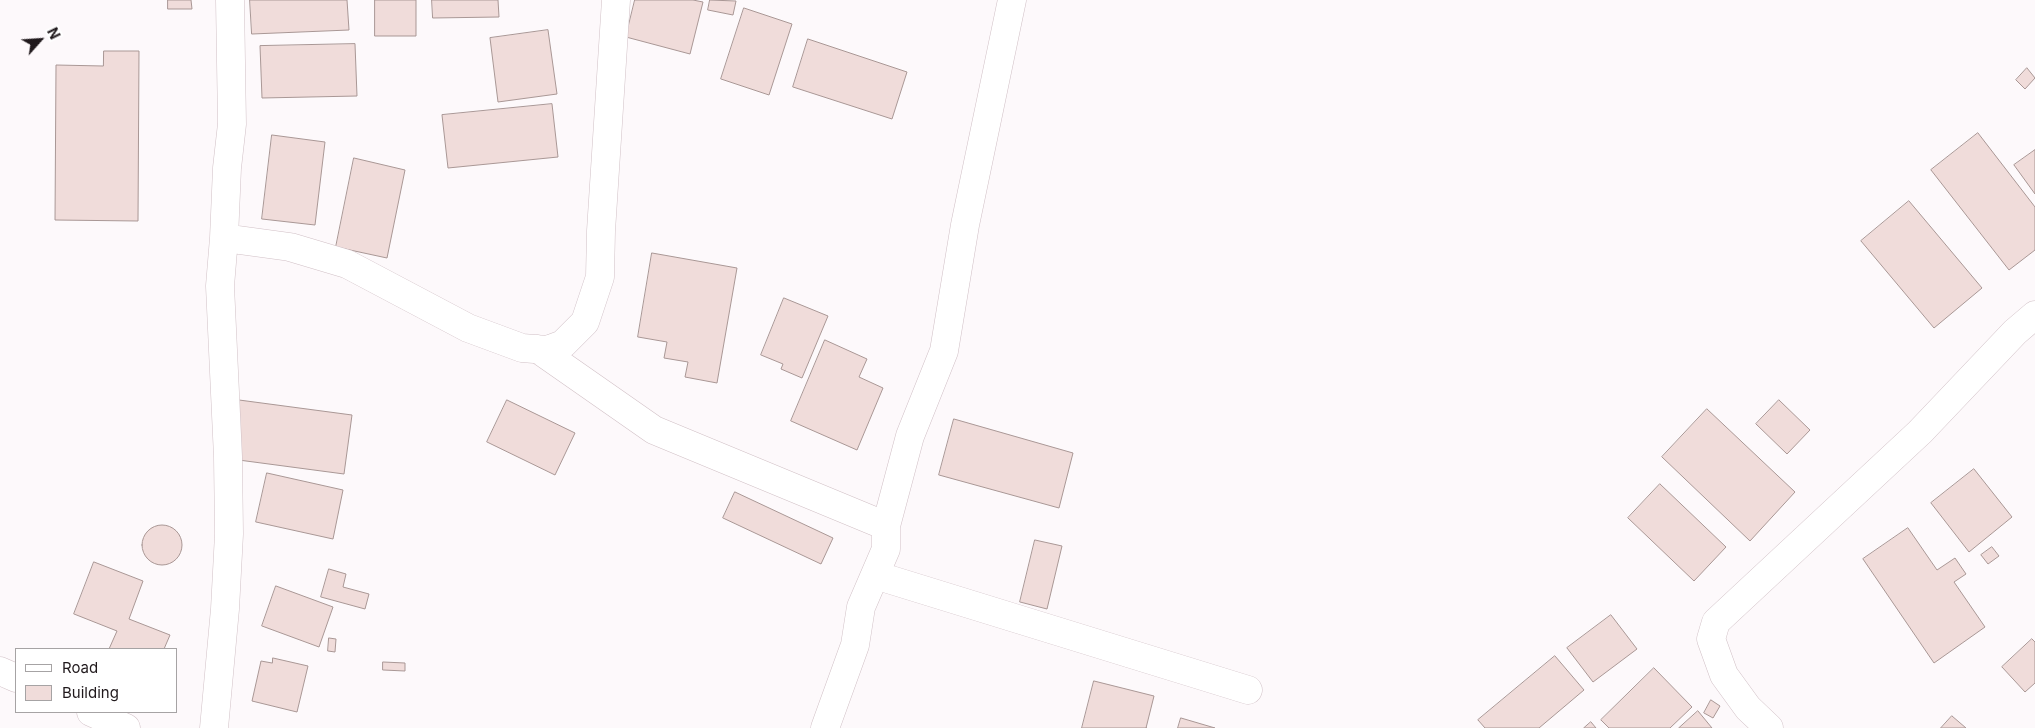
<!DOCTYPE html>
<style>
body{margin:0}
#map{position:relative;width:2035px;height:728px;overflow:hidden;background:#fdf9fb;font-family:Inter,sans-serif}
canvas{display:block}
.legend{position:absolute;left:15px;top:648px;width:162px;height:65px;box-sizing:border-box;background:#fff;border:1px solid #a6a3a4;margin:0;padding:6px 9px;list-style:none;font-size:15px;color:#20191c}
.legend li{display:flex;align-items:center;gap:10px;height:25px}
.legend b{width:25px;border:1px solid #a6a3a4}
.north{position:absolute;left:15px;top:15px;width:50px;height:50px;-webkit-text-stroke:4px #fff;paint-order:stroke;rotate:64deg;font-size:14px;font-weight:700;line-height:20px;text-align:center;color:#20191c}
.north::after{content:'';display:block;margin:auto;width:18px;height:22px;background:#20191c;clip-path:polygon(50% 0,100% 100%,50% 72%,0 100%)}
</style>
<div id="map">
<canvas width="2035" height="728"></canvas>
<ul class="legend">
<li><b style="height:6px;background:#fff"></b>Road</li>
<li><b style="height:14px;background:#f0dcda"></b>Building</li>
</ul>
<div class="north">N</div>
</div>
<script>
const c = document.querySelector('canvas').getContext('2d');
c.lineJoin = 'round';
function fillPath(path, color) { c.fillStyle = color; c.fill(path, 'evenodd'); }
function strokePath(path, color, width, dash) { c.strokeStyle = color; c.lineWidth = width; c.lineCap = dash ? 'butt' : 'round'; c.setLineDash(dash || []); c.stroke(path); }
const building = new Path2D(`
 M 168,0 L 191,0 L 192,9 L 168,9 Z
 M 250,0 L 347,0 L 349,30 L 252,34 Z
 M 375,0 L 416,0 L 416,36 L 375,36 Z
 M 432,0 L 498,0 L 499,17 L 433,18 Z
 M 635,0 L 693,0 L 703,2 L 690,54 L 626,37 Z
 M 710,0 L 736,1 L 733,15 L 708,10 Z
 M 744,8 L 792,24 L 769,95 L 721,79 Z
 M 548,30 L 557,94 L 498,102 L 490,38 Z
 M 808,39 L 907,72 L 892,119 L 793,87 Z
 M 355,44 L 357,96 L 262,98 L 260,46 Z
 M 104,51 L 139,51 L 138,221 L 55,220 L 56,65 L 103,66 Z
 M 2027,68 L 2035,78 L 2025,89 L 2016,80 Z
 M 552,104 L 558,157 L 448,168 L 442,115 Z
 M 1978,133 L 2035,207 L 2035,250 L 2009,270 L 1931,170 Z
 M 272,135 L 325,142 L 315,225 L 262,219 Z
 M 2035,150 L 2035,194 L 2014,165 Z
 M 354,158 L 405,170 L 387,258 L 336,247 Z
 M 1909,201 L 1982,288 L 1934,328 L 1861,241 Z
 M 652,253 L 737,268 L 717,383 L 685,377 L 688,362 L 664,358 L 667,342 L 638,337 Z
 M 784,298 L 828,316 L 802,378 L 781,369 L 783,364 L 761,355 Z
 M 825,340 L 867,359 L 859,377 L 883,388 L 857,450 L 791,421 Z
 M 239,400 L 352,415 L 344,474 L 231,459 Z
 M 507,400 L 575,433 L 555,475 L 487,442 Z
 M 1779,400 L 1810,430 L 1787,454 L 1756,424 Z
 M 1707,409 L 1795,492 L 1750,541 L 1662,457 Z
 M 954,419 L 1073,453 L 1059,508 L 939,475 Z
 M 1974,469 L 2012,517 L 1969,552 L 1931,503 Z
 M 267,473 L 343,490 L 333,539 L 256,522 Z
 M 1660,484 L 1726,547 L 1694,581 L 1628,518 Z
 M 735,492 L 833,538 L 821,564 L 723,518 Z
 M142 545a20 20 0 1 1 40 0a20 20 0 1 1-40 0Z
 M 1908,528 L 1937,570 L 1955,558 L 1966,574 L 1954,582 L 1985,627 L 1934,663 L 1863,559 Z
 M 1035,540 L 1062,546 L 1047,609 L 1020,602 Z
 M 1992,547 L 1999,556 L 1988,564 L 1981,555 Z
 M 94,562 L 143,581 L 129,619 L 170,635 L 164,649 L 109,649 L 117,631 L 74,614 Z
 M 329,569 L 346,574 L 343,587 L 369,594 L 365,609 L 321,597 Z
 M 276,586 L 333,607 L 319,647 L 262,626 Z
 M 1611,615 L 1637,649 L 1593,682 L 1567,648 Z
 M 329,638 L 336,639 L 335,652 L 328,651 Z
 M 2032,639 L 2035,642 L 2035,683 L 2025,692 L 2002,667 Z
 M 1555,656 L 1584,690 L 1539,728 L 1485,728 L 1478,720 Z
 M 273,658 L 308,666 L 297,712 L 252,701 L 261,661 L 272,663 Z
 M 383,662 L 405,663 L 405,671 L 383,670 Z
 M 1654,668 L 1692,707 L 1670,728 L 1609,728 L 1601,720 Z
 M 1094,681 L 1154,696 L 1146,728 L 1147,728 L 1082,728 Z
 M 1711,700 L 1720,706 L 1713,718 L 1704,713 Z
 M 1698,711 L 1712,728 L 1679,728 Z
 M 1952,716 L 1966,728 L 1941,728 Z
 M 1181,718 L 1215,728 L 1178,728 Z
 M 1591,722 L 1596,728 L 1584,728 Z`);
const minor = new Path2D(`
 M 224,238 L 290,247 L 347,264 L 468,328 L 522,348 L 547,350 L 563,344 L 585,322 L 600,277 L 601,231 L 616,0
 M 538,349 L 654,430 L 886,526
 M 875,575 L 1248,690
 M 214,728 L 225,609 L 229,534 L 228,457 L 220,286 L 224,238 L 227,168 L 232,124 L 230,0
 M 825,728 L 855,645 L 861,607 L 886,549 L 886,526 L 910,436 L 944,351 L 965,225 L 1012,0
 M 1769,728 L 1748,708 L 1724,675 L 1711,639 L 1716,622 L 1920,432 L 2015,332 L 2035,315`);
const trunk = new Path2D(`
 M 0,671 L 16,678
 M 91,712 L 126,728`);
fillPath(building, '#f0dcda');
strokePath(building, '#a99795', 1);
strokePath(minor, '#d1c0c6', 29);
strokePath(trunk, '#d1c0c6', 29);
strokePath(minor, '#fff', 28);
strokePath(trunk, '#fff', 28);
</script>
